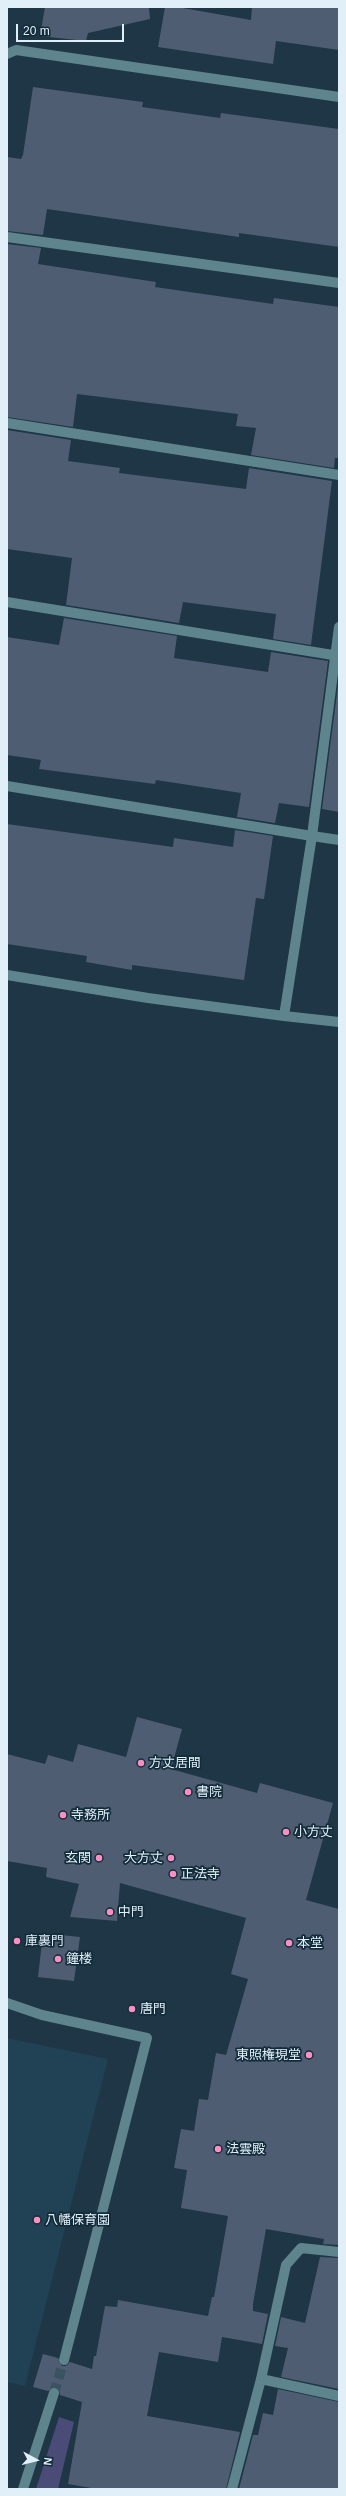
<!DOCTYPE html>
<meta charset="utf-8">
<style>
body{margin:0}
#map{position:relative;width:346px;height:2496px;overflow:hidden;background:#1e3645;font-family:Arial,sans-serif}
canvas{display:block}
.frame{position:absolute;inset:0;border:8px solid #e1eff9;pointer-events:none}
.north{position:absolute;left:16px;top:2440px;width:40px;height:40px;-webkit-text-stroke:3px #132c3a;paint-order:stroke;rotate:97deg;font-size:11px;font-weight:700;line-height:16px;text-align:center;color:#e1eff9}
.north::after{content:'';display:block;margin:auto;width:14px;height:18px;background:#e1eff9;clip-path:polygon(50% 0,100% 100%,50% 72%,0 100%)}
.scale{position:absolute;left:16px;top:24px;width:108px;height:18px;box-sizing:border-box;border:2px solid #e1eff9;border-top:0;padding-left:5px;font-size:12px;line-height:14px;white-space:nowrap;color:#e1eff9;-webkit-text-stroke:3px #132c3a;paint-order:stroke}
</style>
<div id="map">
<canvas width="346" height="2496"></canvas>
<div class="frame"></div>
<div class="north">N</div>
<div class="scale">20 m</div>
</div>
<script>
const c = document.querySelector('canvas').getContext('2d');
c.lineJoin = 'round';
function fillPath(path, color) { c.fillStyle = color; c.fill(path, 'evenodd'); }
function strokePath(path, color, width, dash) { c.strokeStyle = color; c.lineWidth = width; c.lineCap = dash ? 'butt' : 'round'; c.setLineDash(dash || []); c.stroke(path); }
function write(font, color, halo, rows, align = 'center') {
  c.font = font + ' Arial,"Noto Sans JP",sans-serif'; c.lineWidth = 3.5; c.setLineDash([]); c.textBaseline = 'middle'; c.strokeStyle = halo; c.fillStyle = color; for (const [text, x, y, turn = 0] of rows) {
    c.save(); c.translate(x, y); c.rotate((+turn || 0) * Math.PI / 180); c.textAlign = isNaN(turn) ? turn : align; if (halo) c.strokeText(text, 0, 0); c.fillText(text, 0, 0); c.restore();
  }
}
const built = new Path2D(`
 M 7,2038 L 108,2059 L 25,2386 L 7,2382 Z`);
const green = new Path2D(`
 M 59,2417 L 74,2422 L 58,2489 L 36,2489 Z`);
const building = new Path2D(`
 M 45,7 L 149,7 L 150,19 L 88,33 L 86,41 L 40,36 Z
 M 165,7 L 177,7 L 251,20 L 252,7 L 339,7 L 339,50 L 276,41 L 273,64 L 158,47 Z
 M 33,87 L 143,102 L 142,107 L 220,118 L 221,113 L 339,129 L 339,247 L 239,233 L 239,237 L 47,209 L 43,235 L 7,231 L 7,157 L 21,159 L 23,155 Z
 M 7,244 L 41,248 L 38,264 L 156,282 L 155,287 L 273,304 L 274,298 L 339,307 L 339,458 L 335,458 L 334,468 L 251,455 L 256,428 L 236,426 L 238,414 L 77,394 L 73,427 L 7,417 Z
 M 7,430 L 71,440 L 68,461 L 120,468 L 119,473 L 246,489 L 249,468 L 332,481 L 311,645 L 273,639 L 276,614 L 183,602 L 179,623 L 66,605 L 72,558 L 7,549 Z
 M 64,618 L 177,636 L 174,658 L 268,672 L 271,652 L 328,661 L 309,807 L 279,803 L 275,823 L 237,817 L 241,793 L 156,780 L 155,784 L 39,769 L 41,760 L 7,755 L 7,637 L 59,645 Z
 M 339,678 L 339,812 L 322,809 Z
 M 7,824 L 173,847 L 174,838 L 233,847 L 235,830 L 273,836 L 264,899 L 256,898 L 244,980 L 132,965 L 132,970 L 86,962 L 87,956 L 7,944 Z
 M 137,1717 L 182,1729 L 171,1769 L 257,1793 L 260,1783 L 333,1803 L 306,1900 L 339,1909 L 339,2245 L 323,2244 L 324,2239 L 266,2229 L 253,2304 L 253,2311 L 268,2314 L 262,2344 L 222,2337 L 218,2362 L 159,2352 L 147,2416 L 240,2432 L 226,2489 L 97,2489 L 68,2484 L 82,2402 L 60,2395 L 59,2389 L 56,2387 L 48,2391 L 33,2387 L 43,2354 L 58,2358 L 62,2366 L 66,2366 L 70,2362 L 92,2369 L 94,2356 L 96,2356 L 105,2306 L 117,2307 L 118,2300 L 208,2316 L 212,2297 L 214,2297 L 228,2216 L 181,2208 L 187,2170 L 174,2168 L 181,2129 L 194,2131 L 199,2099 L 208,2100 L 216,2053 L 226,2055 L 248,1979 L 231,1974 L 246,1918 L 120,1883 L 117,1921 L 70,1917 L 79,1884 L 46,1877 L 47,1868 L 7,1861 L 7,1754 L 45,1764 L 48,1755 L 73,1762 L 78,1744 L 126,1757 Z
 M 43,1933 L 80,1937 L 74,1981 L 38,1977 Z
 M 320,2257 L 339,2258 L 339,2389 L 281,2377 L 288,2348 L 275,2346 L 281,2317 L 305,2323 Z
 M 278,2389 L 339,2402 L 339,2489 L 239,2489 L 253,2435 L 258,2435 L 263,2413 L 273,2415 Z`);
const minorTunnel = new Path2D(`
 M 54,2393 L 64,2360`);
const minor = new Path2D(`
 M 7,54 L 16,50 L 339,97
 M 7,237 L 339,283
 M 7,423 L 339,475
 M 7,602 L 339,656
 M 339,627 L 312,836 L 339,840
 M 7,786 L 312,836 L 284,1016 L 339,1022
 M 7,975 L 148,998 L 284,1016
 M 7,2003 L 42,2015 L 147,2038 L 64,2360
 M 261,2379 L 339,2396
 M 23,2489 L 54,2393
 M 232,2489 L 261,2379 L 286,2265 L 301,2248 L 339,2252`);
const markers = [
 [141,1763,4,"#fc8fc1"],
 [188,1792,4,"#fc8fc1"],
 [63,1815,4,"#fc8fc1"],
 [286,1832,4,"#fc8fc1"],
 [99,1858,4,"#fc8fc1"],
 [171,1858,4,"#fc8fc1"],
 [173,1874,4,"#fc8fc1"],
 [110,1912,4,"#fc8fc1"],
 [17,1941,4,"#fc8fc1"],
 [289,1943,4,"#fc8fc1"],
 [58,1959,4,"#fc8fc1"],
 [132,2009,4,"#fc8fc1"],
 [309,2055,4,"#fc8fc1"],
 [218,2149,4,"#fc8fc1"],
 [37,2220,4,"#fc8fc1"]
];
const poiNames = [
 ["方丈居間",149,1763],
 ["書院",196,1792],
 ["寺務所",71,1815],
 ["小方丈",294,1832],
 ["玄関",91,1858,"right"],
 ["大方丈",163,1858,"right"],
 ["正法寺",181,1874],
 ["中門",118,1912],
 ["庫裏門",25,1941],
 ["本堂",297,1943],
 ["鐘楼",66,1959],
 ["唐門",140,2009],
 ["東照権現堂",301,2055,"right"],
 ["法雲殿",226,2149],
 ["八幡保育園",45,2220]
];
fillPath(built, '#214154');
fillPath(green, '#4a4b77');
fillPath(building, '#4f5d73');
strokePath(minorTunnel, '#3b5260', 10, [10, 5]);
strokePath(minor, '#5e858d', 10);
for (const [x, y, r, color] of markers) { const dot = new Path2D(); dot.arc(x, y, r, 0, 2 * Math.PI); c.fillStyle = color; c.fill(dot); strokePath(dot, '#132c3a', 1.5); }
write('13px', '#e1eff9', '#132c3a', poiNames, 'left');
</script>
